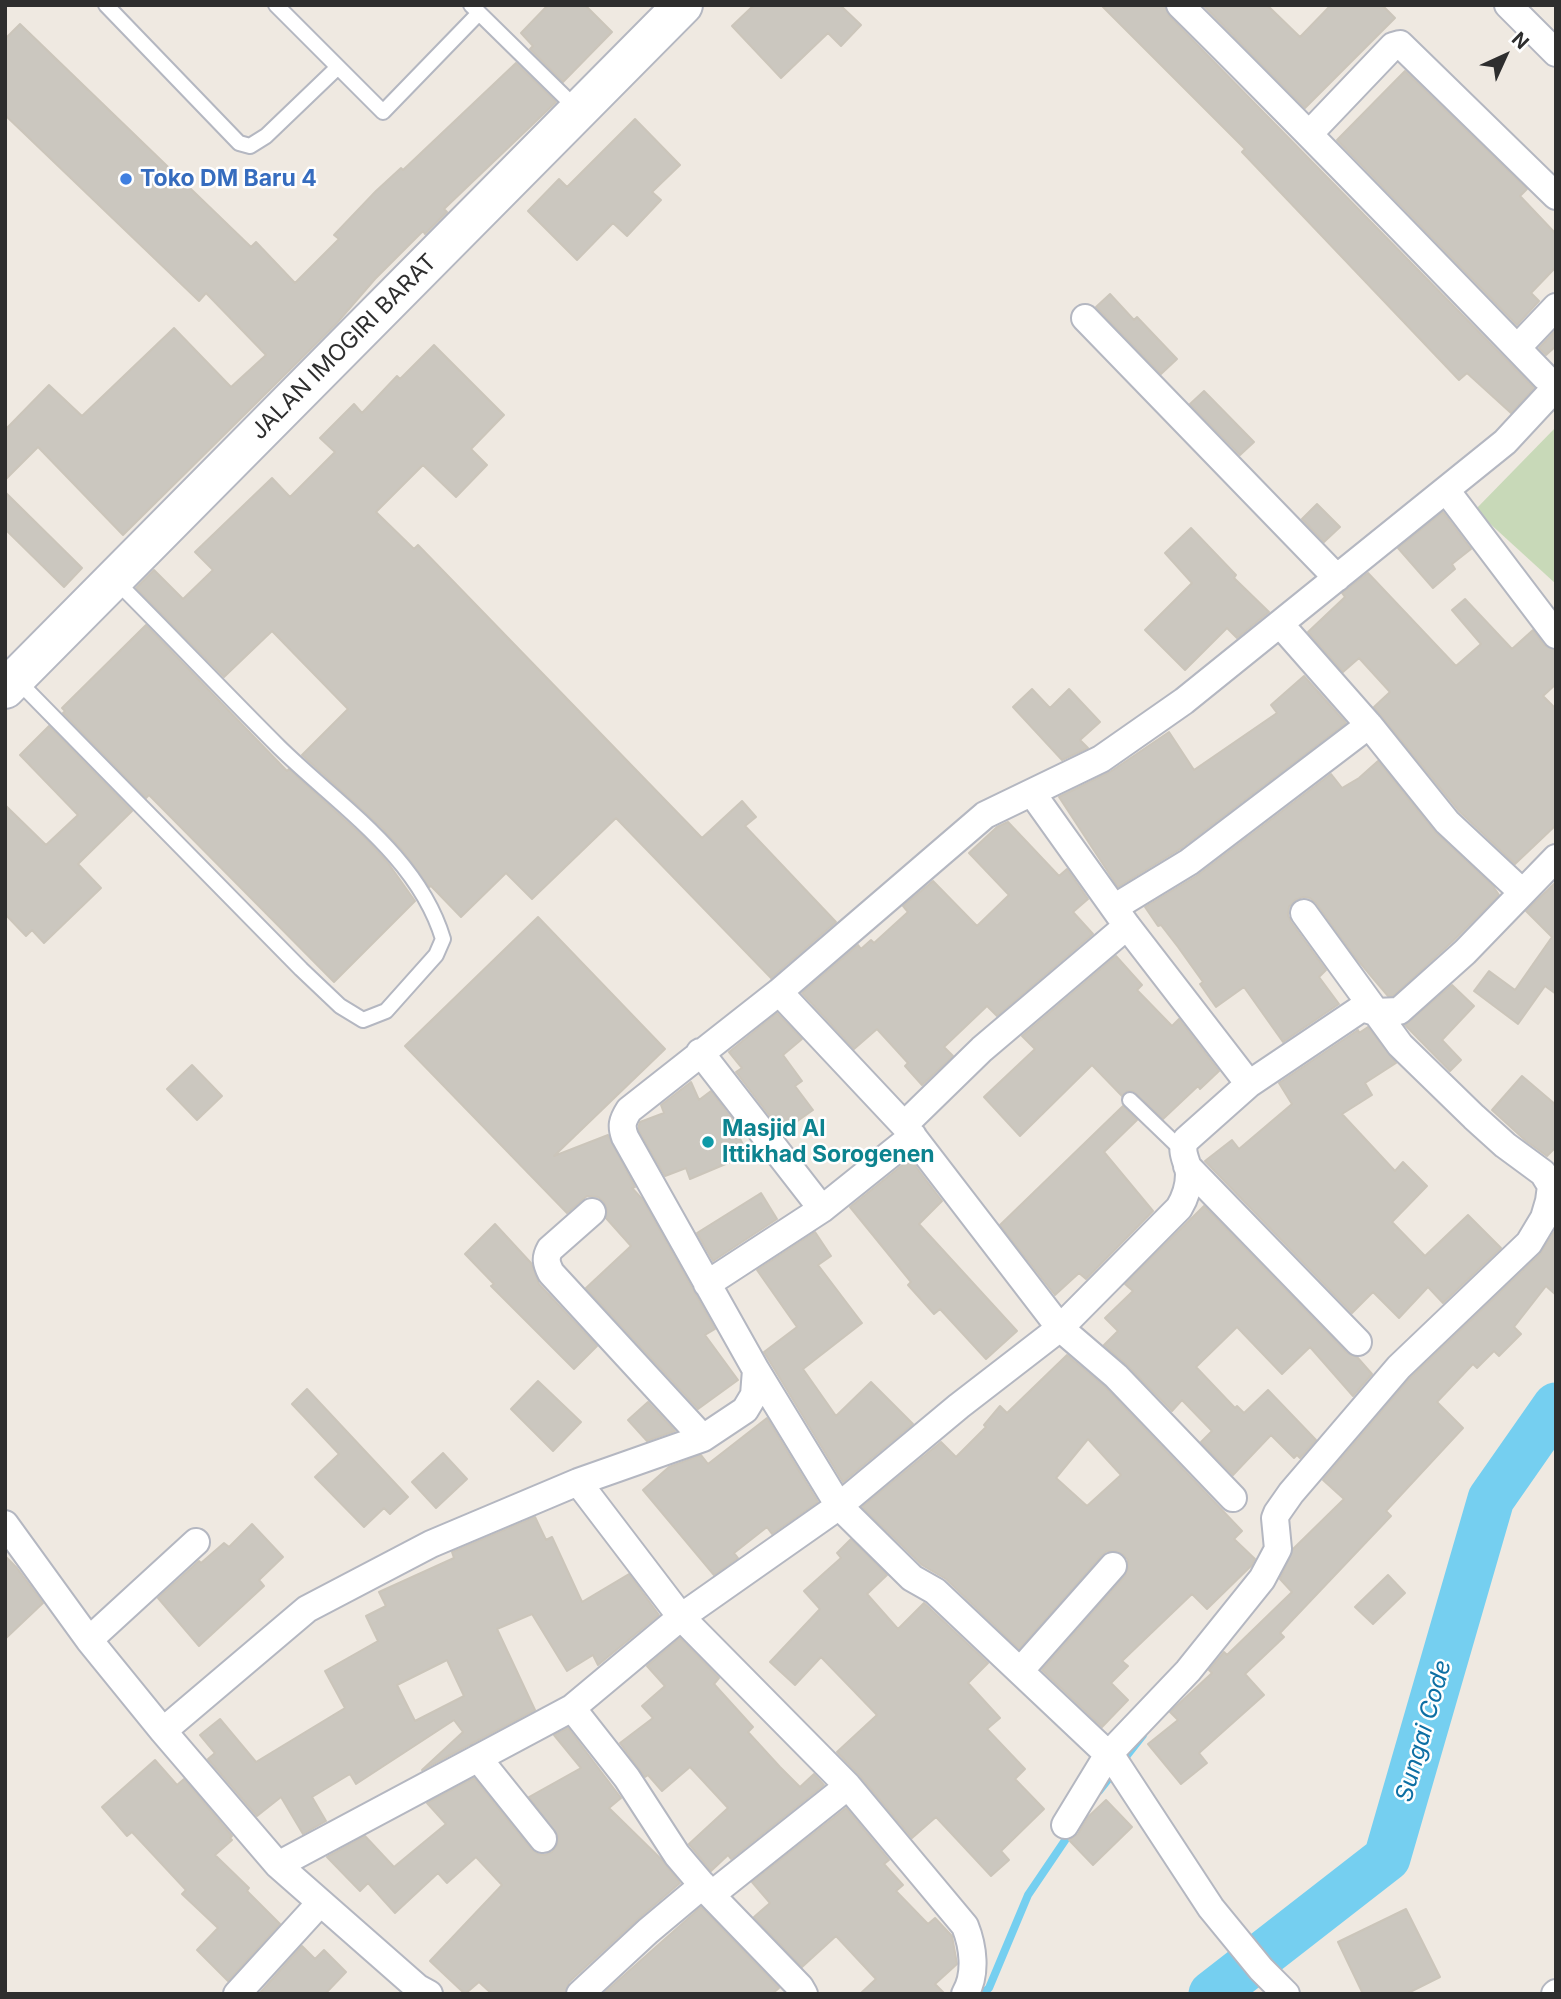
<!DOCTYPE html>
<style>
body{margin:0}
#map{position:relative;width:1561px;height:1999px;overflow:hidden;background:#efe9e1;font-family:Inter,sans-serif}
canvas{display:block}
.frame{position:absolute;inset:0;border:7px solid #2e2e2e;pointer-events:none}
.north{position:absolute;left:1470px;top:21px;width:70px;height:70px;-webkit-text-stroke:5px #fff;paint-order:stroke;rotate:45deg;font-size:19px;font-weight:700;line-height:28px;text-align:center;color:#2e2e2e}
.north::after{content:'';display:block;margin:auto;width:24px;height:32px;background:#2e2e2e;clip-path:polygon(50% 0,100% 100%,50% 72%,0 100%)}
</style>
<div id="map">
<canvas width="1561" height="1999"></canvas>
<div class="frame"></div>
<div class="north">N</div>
</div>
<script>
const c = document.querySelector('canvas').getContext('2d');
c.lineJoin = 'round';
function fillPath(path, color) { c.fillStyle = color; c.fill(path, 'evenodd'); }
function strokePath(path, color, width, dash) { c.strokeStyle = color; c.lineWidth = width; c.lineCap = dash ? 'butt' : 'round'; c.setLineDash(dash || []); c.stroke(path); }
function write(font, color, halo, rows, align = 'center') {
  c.font = font + ' Inter,sans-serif'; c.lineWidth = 5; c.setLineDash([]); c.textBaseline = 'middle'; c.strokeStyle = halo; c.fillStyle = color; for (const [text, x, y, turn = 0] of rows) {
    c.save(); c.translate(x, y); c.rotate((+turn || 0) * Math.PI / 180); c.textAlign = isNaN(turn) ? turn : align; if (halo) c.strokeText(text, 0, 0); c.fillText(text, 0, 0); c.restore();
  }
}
const cemetery = new Path2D(`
 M 1556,427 L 1556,584 L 1475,510 Z`);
const stream = new Path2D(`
 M 1099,1791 L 1143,1735
 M 982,1994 L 989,1988 L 1028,1895 L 1072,1830`);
const river = new Path2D(`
 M 1212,1994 L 1387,1858 L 1491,1499 L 1556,1406`);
const building = new Path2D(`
 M 548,5 L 585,5 L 612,32 L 563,82 L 530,49 L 533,46 L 521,33 Z
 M 754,5 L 840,5 L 861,25 L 841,46 L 828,33 L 781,78 L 732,26 Z
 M 1101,5 L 1165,5 L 1169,16 L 1534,388 L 1511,413 L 1467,373 L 1459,380 L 1242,152 L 1245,149 Z
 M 1203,5 L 1267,5 L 1300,37 L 1331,5 L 1382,5 L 1395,18 L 1305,108 Z
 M 20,24 L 251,247 L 256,242 L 295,283 L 339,239 L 334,235 L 376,191 L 401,168 L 403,170 L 516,63 L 556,102 L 444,209 L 447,212 L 425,234 L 423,231 L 375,279 L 336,324 L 123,535 L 38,447 L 5,480 L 5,430 L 49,385 L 82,416 L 174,328 L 231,387 L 266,355 L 206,293 L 199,301 L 5,115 L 5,39 Z
 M 1405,71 L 1527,189 L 1520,196 L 1556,234 L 1556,267 L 1531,293 L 1539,301 L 1517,325 L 1337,140 Z
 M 635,119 L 680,165 L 652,192 L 661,200 L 627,236 L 613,223 L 577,260 L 528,211 L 559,179 L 567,187 Z
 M 1110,294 L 1134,320 L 1137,317 L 1177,359 L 1161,374 L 1096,307 Z
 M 1556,330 L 1556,346 L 1546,355 L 1539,348 Z
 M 434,345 L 504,415 L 471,449 L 487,465 L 456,497 L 423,465 L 376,512 L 414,549 L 418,545 L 702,838 L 742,801 L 756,817 L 745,826 L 836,922 L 771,978 L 616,818 L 532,899 L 506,873 L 461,917 L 431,886 L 429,887 L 403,851 L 381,827 L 302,755 L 348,709 L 272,631 L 224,677 L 136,588 L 154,570 L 183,599 L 213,570 L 195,552 L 272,478 L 290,497 L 335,452 L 320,438 L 354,404 L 362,413 L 397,376 L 400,379 Z
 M 1204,391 L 1254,442 L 1240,455 L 1190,404 Z
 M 5,492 L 82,568 L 64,587 L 5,529 Z
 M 1317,504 L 1340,527 L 1324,542 L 1302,519 Z
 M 1443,512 L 1471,549 L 1452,564 L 1455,569 L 1433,588 L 1398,548 Z
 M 1191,528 L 1236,575 L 1234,578 L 1269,612 L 1237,638 L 1227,628 L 1185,670 L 1145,630 L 1192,583 L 1165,553 Z
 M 1368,573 L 1456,666 L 1481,644 L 1452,610 L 1465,599 L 1512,649 L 1533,630 L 1544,645 L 1556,650 L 1556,684 L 1543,696 L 1556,709 L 1556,825 L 1515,864 L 1459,811 L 1374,707 L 1390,692 L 1359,658 L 1343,672 L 1308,632 L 1345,597 L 1342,593 Z
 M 146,625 L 287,771 L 289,769 L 367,840 L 388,863 L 415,901 L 334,982 L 149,795 L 146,798 L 63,713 L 65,711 L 62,708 Z
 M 1304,676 L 1346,723 L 1180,849 L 1118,887 L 1059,797 L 1110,772 L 1169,732 L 1194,770 L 1277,713 L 1271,705 Z
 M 1032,689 L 1050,708 L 1069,689 L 1100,722 L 1080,740 L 1088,748 L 1062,760 L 1013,707 Z
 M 49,726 L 132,811 L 78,864 L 101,888 L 44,943 L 32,930 L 26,936 L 5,914 L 5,805 L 46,845 L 78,815 L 20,755 Z
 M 1378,761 L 1435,832 L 1493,886 L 1499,895 L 1453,941 L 1393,996 L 1388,996 L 1355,957 L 1316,903 L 1310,898 L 1303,897 L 1295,900 L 1289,907 L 1288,915 L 1291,922 L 1326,970 L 1319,977 L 1339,1004 L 1283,1042 L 1244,987 L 1216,1007 L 1200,984 L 1203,982 L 1178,947 L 1161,925 L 1158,926 L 1145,907 L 1198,875 L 1331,774 L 1342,788 L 1359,778 Z
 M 1008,822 L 1059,876 L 1067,869 L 1088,899 L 1073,912 L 1093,934 L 997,1016 L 987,1006 L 944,1047 L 953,1056 L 922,1085 L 905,1066 L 908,1063 L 877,1029 L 854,1049 L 802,993 L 858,945 L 861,949 L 871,940 L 874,943 L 908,912 L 903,906 L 933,881 L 977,926 L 1009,895 L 969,853 L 997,827 Z
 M 1556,882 L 1556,994 L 1545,986 L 1518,1024 L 1474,991 L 1489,971 L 1515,990 L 1552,937 L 1526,911 Z
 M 538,917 L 665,1049 L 554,1156 L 608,1135 L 635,1187 L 632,1188 L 643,1200 L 715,1329 L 705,1335 L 738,1380 L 698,1409 L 586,1288 L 631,1246 L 606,1218 L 607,1210 L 604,1202 L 598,1197 L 587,1196 L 567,1213 L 405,1046 Z
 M 1116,956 L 1142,985 L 1137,990 L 1172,1026 L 1179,1019 L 1219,1071 L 1200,1089 L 1198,1086 L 1163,1119 L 1133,1091 L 1127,1091 L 1122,1096 L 1092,1065 L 1020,1136 L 984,1097 L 1035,1049 L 1022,1036 Z
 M 1452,985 L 1474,1006 L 1442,1040 L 1461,1060 L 1450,1071 L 1405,1025 Z
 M 777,1013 L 802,1039 L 783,1055 L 802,1081 L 795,1086 L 813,1110 L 782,1132 L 736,1072 L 742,1068 L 729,1052 Z
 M 1368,1027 L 1396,1063 L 1365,1083 L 1372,1095 L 1342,1114 L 1395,1171 L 1403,1162 L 1427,1186 L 1392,1222 L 1425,1256 L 1468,1215 L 1501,1248 L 1443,1303 L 1428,1287 L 1399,1318 L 1373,1292 L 1352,1313 L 1205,1161 L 1232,1140 L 1239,1149 L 1292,1104 L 1279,1083 L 1358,1030 L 1359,1033 Z
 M 192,1065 L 222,1096 L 197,1120 L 167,1089 Z
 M 1522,1076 L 1556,1105 L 1556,1147 L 1547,1156 L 1526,1141 L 1492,1110 Z
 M 691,1082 L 699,1100 L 711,1091 L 732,1119 L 747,1155 L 690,1179 L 686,1168 L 665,1176 L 639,1131 L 639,1125 L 640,1122 L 664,1113 L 661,1105 Z
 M 1123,1106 L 1137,1120 L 1104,1152 L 1153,1211 L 1086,1279 L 1079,1273 L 1055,1295 L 1000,1225 Z
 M 910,1159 L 942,1201 L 919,1224 L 1017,1331 L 986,1359 L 940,1309 L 934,1314 L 908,1285 L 911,1282 L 850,1207 Z
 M 761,1193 L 777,1219 L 713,1261 L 697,1233 Z
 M 1204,1206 L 1347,1353 L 1357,1357 L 1372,1374 L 1353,1396 L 1310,1347 L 1282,1374 L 1237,1327 L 1196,1367 L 1235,1408 L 1237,1406 L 1244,1413 L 1268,1390 L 1316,1440 L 1300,1458 L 1297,1455 L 1294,1458 L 1271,1435 L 1233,1475 L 1201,1442 L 1212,1431 L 1182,1400 L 1172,1411 L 1127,1365 L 1104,1345 L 1118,1331 L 1105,1318 L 1133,1291 L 1125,1284 Z
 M 495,1224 L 531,1263 L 539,1284 L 597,1346 L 574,1369 L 491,1286 L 494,1284 L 465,1254 Z
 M 1556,1229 L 1556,1295 L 1546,1286 L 1514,1327 L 1521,1334 L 1499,1356 L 1494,1351 L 1477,1368 L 1473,1364 L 1437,1402 L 1463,1428 L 1386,1511 L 1391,1516 L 1280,1633 L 1284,1637 L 1245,1674 L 1264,1695 L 1199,1753 L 1207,1763 L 1181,1784 L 1148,1744 L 1178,1720 L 1170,1712 L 1212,1673 L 1209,1670 L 1224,1652 L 1227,1655 L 1292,1592 L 1280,1579 L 1293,1549 L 1344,1499 L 1323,1480 L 1410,1378 L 1540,1254 Z
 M 815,1232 L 831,1256 L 818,1265 L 862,1323 L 803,1369 L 836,1416 L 871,1382 L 913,1424 L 843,1482 L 764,1352 L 797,1327 L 757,1270 Z
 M 1067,1355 L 1105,1387 L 1242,1531 L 1234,1539 L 1255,1559 L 1252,1565 L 1207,1609 L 1192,1594 L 1122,1661 L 1128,1666 L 1111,1683 L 1128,1700 L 1102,1727 L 1042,1670 L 1125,1576 L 1128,1568 L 1128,1560 L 1124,1555 L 1115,1551 L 1107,1551 L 1101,1556 L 1019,1649 L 946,1579 L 922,1565 L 862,1507 L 941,1442 L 956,1457 L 986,1427 L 984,1425 L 1000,1406 L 1007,1413 ZM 1088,1439 L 1121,1475 L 1087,1506 L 1056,1478 Z
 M 538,1381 L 581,1422 L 553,1451 L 511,1409 Z
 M 307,1389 L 408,1497 L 390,1514 L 384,1508 L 364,1527 L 315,1477 L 339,1454 L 292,1404 Z
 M 648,1402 L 675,1431 L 647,1441 L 628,1420 Z
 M 767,1418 L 818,1502 L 772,1534 L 767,1527 L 734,1553 L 738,1558 L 714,1575 L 643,1490 L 669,1467 L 701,1455 L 708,1464 Z
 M 443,1453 L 467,1479 L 436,1508 L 412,1482 Z
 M 535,1517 L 546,1540 L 552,1537 L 582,1602 L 629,1574 L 659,1615 L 598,1665 L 593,1655 L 567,1671 L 532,1614 L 497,1629 L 535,1710 L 422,1770 L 463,1732 L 454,1720 L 356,1784 L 350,1774 L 312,1797 L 326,1821 L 303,1834 L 281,1797 L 257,1816 L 208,1759 L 215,1753 L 200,1735 L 220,1719 L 256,1762 L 345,1708 L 325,1671 L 378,1641 L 366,1616 L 386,1606 L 379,1592 L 454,1558 L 452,1552 ZM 447,1660 L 464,1696 L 415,1721 L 397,1685 Z
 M 252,1524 L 283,1557 L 259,1580 L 264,1586 L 199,1646 L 158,1598 L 199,1561 L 201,1563 L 224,1543 L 229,1547 Z
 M 851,1539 L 887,1575 L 867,1594 L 898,1629 L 924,1603 L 988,1663 L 968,1683 L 1000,1718 L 987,1729 L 1025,1769 L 1015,1779 L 1044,1809 L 1001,1851 L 1009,1860 L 991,1876 L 936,1817 L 912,1838 L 860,1776 L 837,1752 L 877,1715 L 821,1657 L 795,1685 L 770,1662 L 820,1609 L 804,1591 L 841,1558 L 837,1553 Z
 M 5,1556 L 17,1568 L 43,1603 L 5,1639 Z
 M 1388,1575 L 1405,1593 L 1373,1624 L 1355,1607 Z
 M 680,1638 L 719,1678 L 714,1684 L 753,1727 L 748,1732 L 780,1767 L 800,1787 L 814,1774 L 824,1785 L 731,1859 L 728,1855 L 711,1871 L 689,1844 L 728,1808 L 690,1767 L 662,1791 L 648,1775 L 645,1777 L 620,1743 L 653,1718 L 642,1706 L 665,1686 L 647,1666 Z
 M 568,1728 L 621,1798 L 609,1808 L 662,1860 L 680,1883 L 638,1919 L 569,1982 L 565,1994 L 492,1994 L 479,1982 L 465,1994 L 430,1961 L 502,1885 L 476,1857 L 447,1883 L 438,1873 L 395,1913 L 368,1883 L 360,1891 L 327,1857 L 365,1836 L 394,1867 L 446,1824 L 427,1803 L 474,1778 L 531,1849 L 538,1854 L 545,1855 L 552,1852 L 557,1845 L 558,1836 L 529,1797 L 581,1768 L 554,1735 Z
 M 155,1760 L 177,1785 L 184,1779 L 232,1836 L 230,1838 L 232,1840 L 215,1855 L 249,1888 L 247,1891 L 280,1924 L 228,1981 L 197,1950 L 218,1928 L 182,1894 L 186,1890 L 132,1832 L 127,1836 L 102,1807 Z
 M 1106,1800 L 1132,1827 L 1093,1865 L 1069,1840 L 1078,1834 L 1088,1817 Z
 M 846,1808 L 889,1860 L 884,1864 L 903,1885 L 896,1891 L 928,1924 L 935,1918 L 952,1936 L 957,1964 L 935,1984 L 945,1994 L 860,1994 L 876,1979 L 836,1936 L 802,1967 L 754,1917 L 770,1903 L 752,1882 Z
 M 701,1907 L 779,1988 L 772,1994 L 603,1994 Z
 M 1406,1909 L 1440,1977 L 1406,1994 L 1363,1994 L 1338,1942 Z
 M 302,1946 L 315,1959 L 324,1950 L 346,1972 L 325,1994 L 259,1994 Z`);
const lane = new Path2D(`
 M 106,5 L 239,143 L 250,146 L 266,136 L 338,67
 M 276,5 L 383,112 L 479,13
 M 471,5 L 578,110
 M 17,680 L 301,969 L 340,1006 L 363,1020 L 386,1011 L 436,955 L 443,939 C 418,856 338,805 279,747 C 224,692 170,635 115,580
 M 1130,1100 L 1183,1151`);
const street = new Path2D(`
 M 1180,5 C 1304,127 1424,252 1545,377
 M 1508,5 L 1556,53
 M 1310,133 L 1393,46 L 1400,44 L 1556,196
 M 1085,318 L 1337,578
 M 1517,348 L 1556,307
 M 1446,490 L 1556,635
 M 1280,624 L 1369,725 L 1447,822 L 1522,892
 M 1115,907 L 1189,862 L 1369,725
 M 779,992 L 904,1125 L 1060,1328 L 1116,1376 L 1233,1498
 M 700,1052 L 822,1209
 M 1249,1084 L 1362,1008 L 1375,1012 L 1399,1011 L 1465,952 L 1556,858
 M 904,1125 L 982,1049 L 1127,926
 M 1187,1166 L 1358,1342
 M 592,1212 L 550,1249 C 545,1258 546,1263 551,1273 L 703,1438
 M 707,1284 L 822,1209 L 913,1136
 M 756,1370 L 839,1506 L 912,1578 L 935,1591 L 1114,1760 L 1211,1908 L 1261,1969 L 1286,1994
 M 578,1482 L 681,1617 L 848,1786 L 965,1926 C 973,1946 977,1974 965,1994
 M 5,1524 L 89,1640 L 163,1731 L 278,1865 L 418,1988 L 429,1994
 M 89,1640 L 196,1542
 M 1020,1671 L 1113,1566
 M 572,1708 L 627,1778 L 677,1855 L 711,1895 L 800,1987 L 804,1994
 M 163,1731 L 307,1609 L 431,1544 L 578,1482 L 703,1438 L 745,1410 L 754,1395 L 756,1370 L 625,1137 C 621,1126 622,1121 629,1110 L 779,992 L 985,815 L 1101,759 L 1184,701 L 1505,442 L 1556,387
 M 478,1758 L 543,1839
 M 1065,1825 L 1107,1756 L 1188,1671 L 1262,1579 L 1278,1549 L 1275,1518 L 1277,1513 L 1291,1493 L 1399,1367 L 1529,1243 L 1544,1218 L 1549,1201 L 1551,1186 L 1543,1173 L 1505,1145 L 1474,1117 L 1400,1045 L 1304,913
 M 278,1865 L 572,1708 L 681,1617 L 839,1506 L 959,1406 L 1060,1328 L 1179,1208 C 1185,1198 1189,1186 1189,1174 C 1188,1161 1179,1152 1186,1140 L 1249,1084 L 1127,926 L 1032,793
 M 711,1895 L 848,1786
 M 237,1994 L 320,1903
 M 580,1994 L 648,1931 L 703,1885
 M 1555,1994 L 1556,1993`);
const secondary = new Path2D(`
 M 5,689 L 683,5`);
const markers = [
 [126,179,7,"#3f7fe0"],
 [708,1142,7,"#0f9aa8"]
];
const shopNames = [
 ["Toko DM Baru 4",140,179]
];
const streetNames = [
 ["JALAN IMOGIRI BARAT",344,347,-45]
];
const cultureNames = [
 ["Masjid Al",722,1129],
 ["Ittikhad Sorogenen",722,1155]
];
const waterNames = [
 ["Sungai Code",1424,1731,-74]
];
fillPath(cemetery, '#c8d9b8');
strokePath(stream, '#75cff0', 8);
strokePath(river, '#75cff0', 47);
fillPath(building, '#cbc7bf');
strokePath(building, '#cbc5ba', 2);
strokePath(lane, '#b4b7c1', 18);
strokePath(street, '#b4b7c1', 30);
strokePath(secondary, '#b4b7c1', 42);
strokePath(lane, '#fff', 14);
strokePath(street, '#fff', 26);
strokePath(secondary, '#fff', 38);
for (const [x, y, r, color] of markers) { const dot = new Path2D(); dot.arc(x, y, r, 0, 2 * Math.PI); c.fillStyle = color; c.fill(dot); strokePath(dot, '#fff', 2.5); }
write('bold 23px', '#366cbe', '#fff', shopNames, 'left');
write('23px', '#2e2e2e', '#fff', streetNames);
write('bold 23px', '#0d838f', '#fff', cultureNames, 'left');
write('italic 24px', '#0d6fa3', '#fff', waterNames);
</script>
